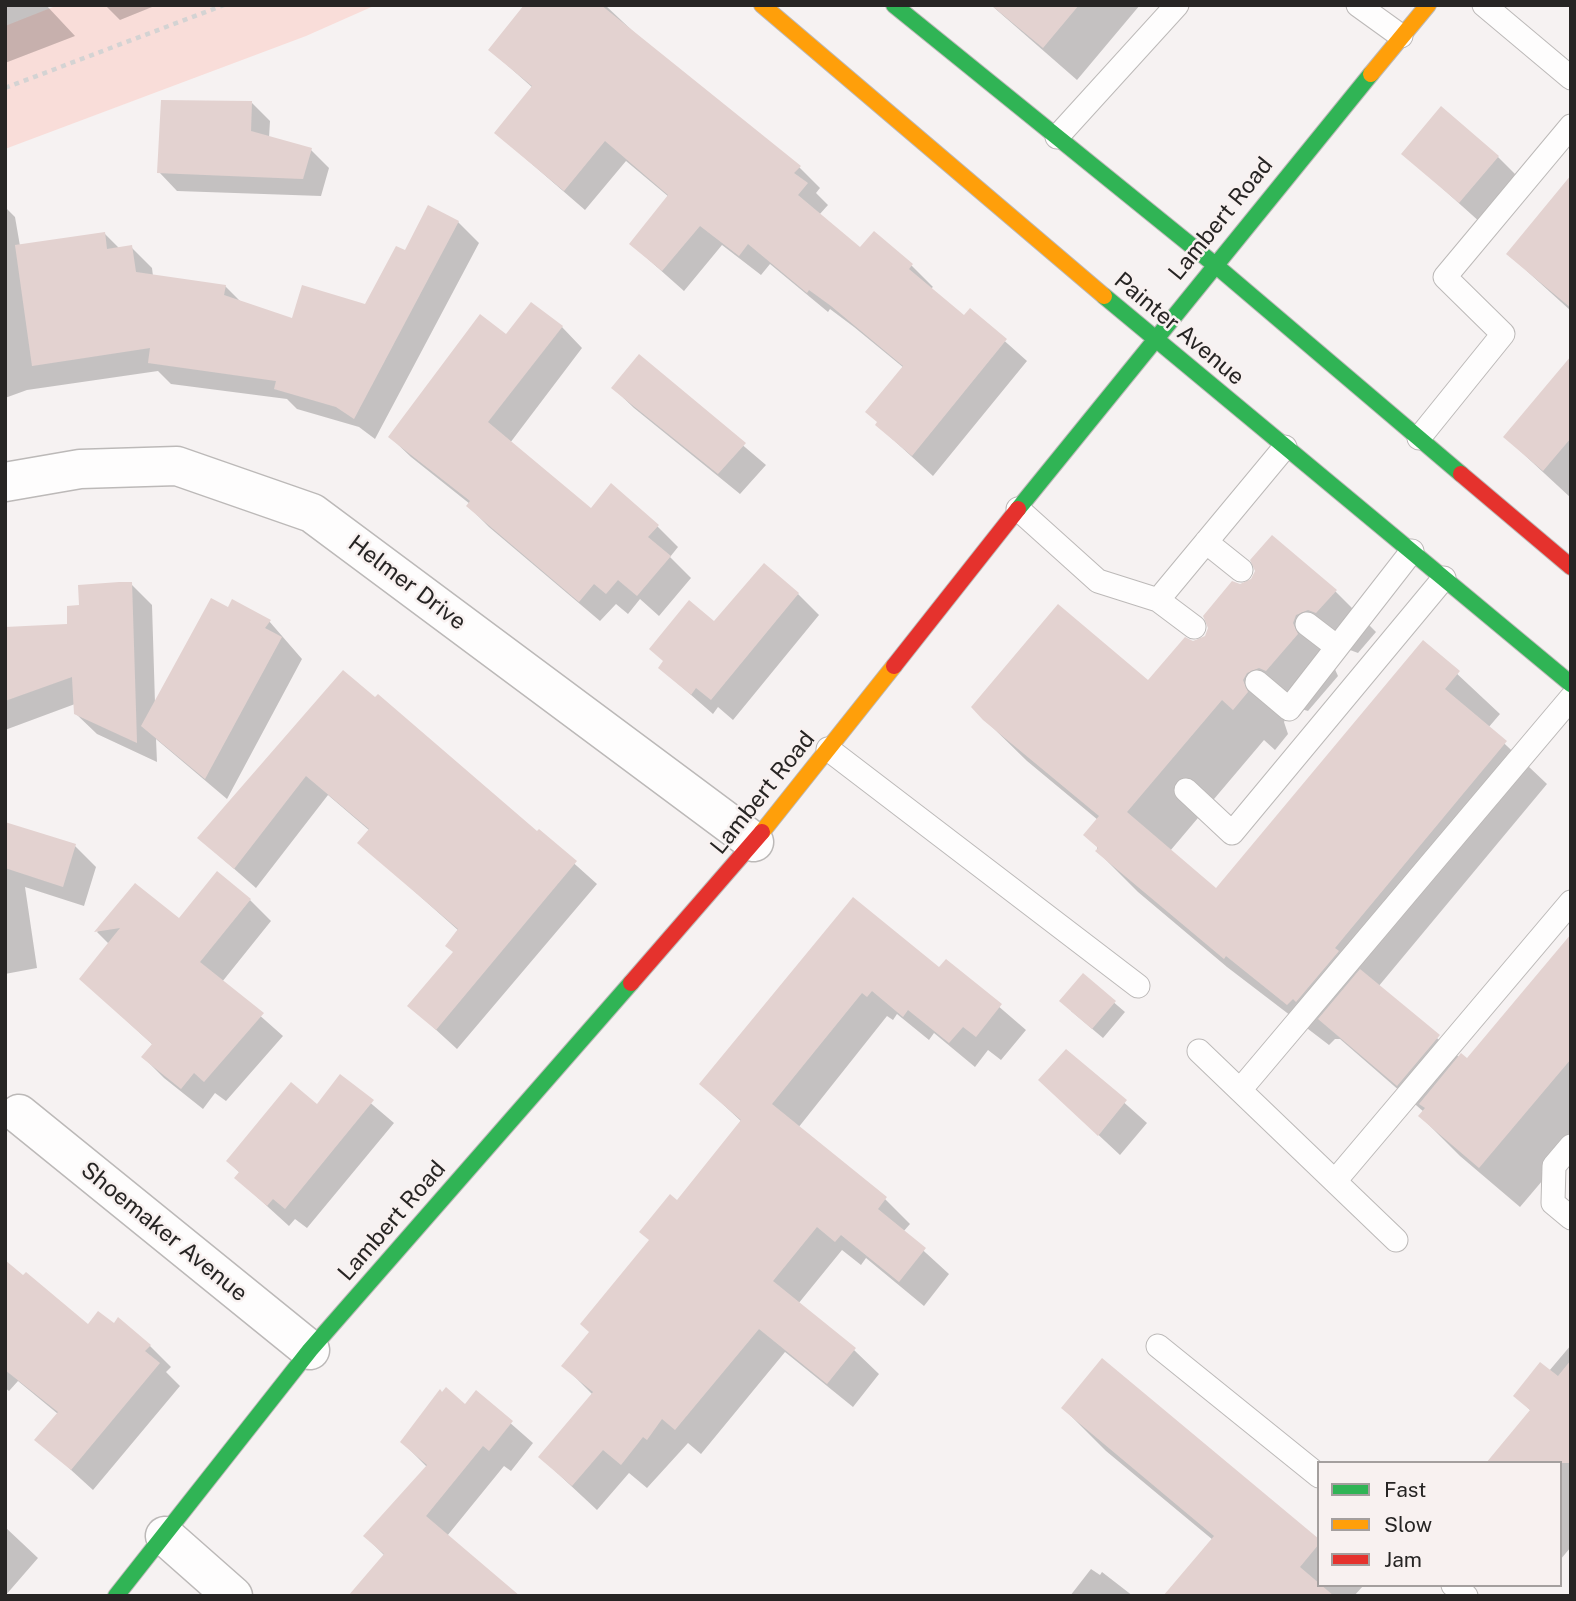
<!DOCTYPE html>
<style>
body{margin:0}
#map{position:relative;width:1576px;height:1601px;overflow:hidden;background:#f6f2f2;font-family:"Public Sans",sans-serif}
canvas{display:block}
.frame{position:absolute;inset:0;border:7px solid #272524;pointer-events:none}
.legend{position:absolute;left:1317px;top:1461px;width:245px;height:126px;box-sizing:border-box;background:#f8f1f0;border:2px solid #a49f9e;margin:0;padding:9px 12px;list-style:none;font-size:21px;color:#272524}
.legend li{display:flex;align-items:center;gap:14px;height:35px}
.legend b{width:35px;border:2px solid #a49f9e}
</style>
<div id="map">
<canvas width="1576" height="1601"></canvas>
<div class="frame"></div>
<ul class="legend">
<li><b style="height:9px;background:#30b455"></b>Fast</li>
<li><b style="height:9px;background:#ff9f0a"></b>Slow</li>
<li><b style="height:9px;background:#e5322d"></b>Jam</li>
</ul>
</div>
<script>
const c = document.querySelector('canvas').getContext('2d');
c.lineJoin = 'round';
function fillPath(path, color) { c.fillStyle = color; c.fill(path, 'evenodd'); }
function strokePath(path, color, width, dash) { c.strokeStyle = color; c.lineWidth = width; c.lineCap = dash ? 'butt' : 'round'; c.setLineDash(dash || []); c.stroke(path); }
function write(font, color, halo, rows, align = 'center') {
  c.font = font + ' "Public Sans",sans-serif'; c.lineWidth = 5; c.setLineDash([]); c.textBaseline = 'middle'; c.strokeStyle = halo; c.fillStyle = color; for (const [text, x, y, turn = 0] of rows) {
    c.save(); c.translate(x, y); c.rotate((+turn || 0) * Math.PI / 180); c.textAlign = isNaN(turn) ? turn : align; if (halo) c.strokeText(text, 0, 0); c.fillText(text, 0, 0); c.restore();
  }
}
const green = new Path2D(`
 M 58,5 L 376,5 L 306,36 L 5,149 L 5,26 Z`);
const shadow = new Path2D(`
 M 5,5 L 46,5 L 75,36 L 5,63 Z
 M 105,5 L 157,5 L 120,20 Z
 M 526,5 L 605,5 L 639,37 L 799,167 L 820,188 L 816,193 L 828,205 L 819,215 L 860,249 L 874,234 L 912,266 L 933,287 L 930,289 L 965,318 L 971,311 L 1027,361 L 933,476 L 877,425 L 904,368 L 854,327 L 830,309 L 828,312 L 770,264 L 761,275 L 722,245 L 684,291 L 631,244 L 669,197 L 626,161 L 585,210 L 496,133 L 533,88 L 490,50 Z
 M 991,5 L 1140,5 L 1077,80 Z
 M 252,103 L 270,121 L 269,138 L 311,150 L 329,168 L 321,196 L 177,191 L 159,172 Z
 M 1404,154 L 1498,157 L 1529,188 L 1491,232 Z
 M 1571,178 L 1571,311 L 1508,254 Z
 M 5,207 L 15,217 L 20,246 L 105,234 L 120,249 L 131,247 L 152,268 L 153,276 L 225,286 L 242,303 L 294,320 L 366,306 L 406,252 L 458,222 L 479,243 L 375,439 L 359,427 L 297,409 L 287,399 L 171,384 L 158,371 L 27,390 L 5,398 Z
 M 562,327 L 582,348 L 510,443 L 591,510 L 657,526 L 678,547 L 670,557 L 691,578 L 659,616 L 640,599 L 628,614 L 616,604 L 600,621 L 489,527 L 468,506 L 470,504 L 411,457 L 390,437 L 506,336 Z
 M 639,357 L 766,465 L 740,494 L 634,408 L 613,388 Z
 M 1571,358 L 1571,498 L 1505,437 Z
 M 131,584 L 152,605 L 155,703 L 228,610 L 269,621 L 302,659 L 227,799 L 156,739 L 157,762 L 97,734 L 75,713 L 75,704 L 5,730 L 5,629 L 69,626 L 81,607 Z
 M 1240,586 L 1335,591 L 1376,632 L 1358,653 L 1350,650 L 1337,656 L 1333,665 L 1338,676 L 1308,711 L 1301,709 L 1288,713 L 1284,722 L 1288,734 L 1275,750 L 1264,740 L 1170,851 L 1216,890 L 1423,642 L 1500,714 L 1488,728 L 1547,784 L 1378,987 L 1460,1058 L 1467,1060 L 1571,936 L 1571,1147 L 1520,1207 L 1460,1156 L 1420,1116 L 1424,1112 L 1340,1039 L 1335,1039 L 1329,1045 L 1227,967 L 1138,892 L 1097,851 L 1098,820 L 1027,761 L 984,719 L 1148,683 L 1193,643 L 1206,637 Z
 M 798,594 L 819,615 L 733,720 L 718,707 L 713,714 L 660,668 L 714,623 Z
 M 343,673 L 537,834 L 539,832 L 597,884 L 457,1049 L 410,1006 L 454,953 L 459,931 L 360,843 L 370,831 L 328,795 L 256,888 L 199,838 Z
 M 75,846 L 96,867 L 84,906 L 25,887 L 37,968 L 5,974 L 5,852 Z
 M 136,885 L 179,921 L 250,900 L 271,921 L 222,982 L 283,1036 L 226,1101 L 215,1093 L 203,1109 L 164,1078 L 143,1057 L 153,1045 L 81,979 L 109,944 L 97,932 Z
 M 853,899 L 940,970 L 946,961 L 1026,1030 L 1001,1060 L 988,1050 L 975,1067 L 934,1033 L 929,1040 L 897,1014 L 893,1020 L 887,1016 L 798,1128 L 885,1199 L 910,1224 L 903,1232 L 949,1274 L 924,1306 L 866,1258 L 861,1265 L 842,1250 L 798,1304 L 854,1350 L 879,1374 L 853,1407 L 785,1352 L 701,1454 L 688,1443 L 647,1488 L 629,1473 L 597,1510 L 540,1457 L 593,1395 L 564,1366 L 591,1332 L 678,1202 L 742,1122 L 701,1084 Z
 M 1083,976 L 1125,1012 L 1103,1038 L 1071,1011 Z
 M 1066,1051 L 1147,1123 L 1120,1155 L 1062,1101 Z
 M 340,1077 L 394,1123 L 307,1228 L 295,1219 L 289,1226 L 236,1178 L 240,1173 L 228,1161 L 318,1106 Z
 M 5,1262 L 88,1327 L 150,1346 L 171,1367 L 166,1372 L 180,1386 L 93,1490 L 37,1439 L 58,1414 L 18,1381 L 9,1391 L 5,1388 Z
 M 1571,1345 L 1571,1547 L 1560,1560 L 1560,1463 L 1531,1411 L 1516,1396 L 1549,1371 Z
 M 476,1393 L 533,1443 L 511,1471 L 504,1466 L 447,1536 L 385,1556 L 365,1536 L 427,1467 L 402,1442 L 466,1406 Z
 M 1063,1408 L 1319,1542 L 1319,1585 L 1363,1586 L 1354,1596 L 1172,1596 L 1213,1540 L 1106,1451 Z
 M 5,1527 L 38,1558 L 5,1596 Z
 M 1091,1569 L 1100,1575 L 1102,1572 L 1133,1596 L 1070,1596 Z`);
const building = new Path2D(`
 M 524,5 L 601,5 L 801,166 L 794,173 L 808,183 L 798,195 L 860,247 L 874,231 L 913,264 L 909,269 L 964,315 L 970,308 L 1007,339 L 912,456 L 875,425 L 877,422 L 865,412 L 903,366 L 831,306 L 809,290 L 807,293 L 748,244 L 739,256 L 700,226 L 662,271 L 629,244 L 668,195 L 605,141 L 564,191 L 494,133 L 532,86 L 488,50 Z
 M 991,5 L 1079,5 L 1043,48 Z
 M 161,100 L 252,101 L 251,131 L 312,148 L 303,179 L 157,173 Z
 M 1441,106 L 1499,156 L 1459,203 L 1401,154 Z
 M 1571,175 L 1571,308 L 1506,254 Z
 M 428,205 L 459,221 L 354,419 L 336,407 L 274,389 L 276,381 L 148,363 L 150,348 L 32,366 L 15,245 L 105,232 L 107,249 L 132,245 L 136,272 L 226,285 L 224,295 L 292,318 L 302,285 L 365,304 L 396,246 L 405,250 Z
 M 531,302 L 563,326 L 488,422 L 591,508 L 611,483 L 659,525 L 648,537 L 671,556 L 637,596 L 618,580 L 606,594 L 594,584 L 579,602 L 466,506 L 470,501 L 388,437 L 480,314 L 506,334 Z
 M 639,354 L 746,443 L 718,474 L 611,388 Z
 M 1571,356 L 1571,438 L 1543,471 L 1503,437 Z
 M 1272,535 L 1337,590 L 1316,613 L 1308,610 L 1296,615 L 1293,623 L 1298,634 L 1266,671 L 1259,668 L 1247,673 L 1243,680 L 1248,692 L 1233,710 L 1222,700 L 1127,812 L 1216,888 L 1423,640 L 1460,671 L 1445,689 L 1507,741 L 1335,948 L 1339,951 L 1296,1002 L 1293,999 L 1287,1005 L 1226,956 L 1224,959 L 1095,851 L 1098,848 L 1083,835 L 1099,816 L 983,720 L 971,707 L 1058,604 L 1148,680 L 1185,637 L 1193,641 L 1205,636 L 1208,628 L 1203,616 L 1232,581 L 1240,584 L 1251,579 L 1255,571 L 1250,560 Z
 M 764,563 L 799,593 L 711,700 L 696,688 L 691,695 L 658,668 L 663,661 L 649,649 L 689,600 L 714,621 Z
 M 119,582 L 132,582 L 137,743 L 74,714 L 72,677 L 5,701 L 5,627 L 67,624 L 67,606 L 79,605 L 78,585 Z
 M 211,598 L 228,607 L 232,599 L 271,620 L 265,628 L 282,637 L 205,779 L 141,726 Z
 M 343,670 L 375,697 L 378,694 L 537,831 L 539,829 L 577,861 L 436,1030 L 407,1006 L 453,952 L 445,946 L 458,929 L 357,843 L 369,829 L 306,776 L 234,869 L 197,838 Z
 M 5,822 L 76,844 L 63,887 L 5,868 Z
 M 217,871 L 251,899 L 200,962 L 264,1013 L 204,1082 L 194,1073 L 181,1089 L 141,1057 L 152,1044 L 79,979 L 120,928 L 94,932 L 135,883 L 179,918 Z
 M 853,897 L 939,967 L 946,959 L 1002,1004 L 976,1037 L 963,1027 L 949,1043 L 908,1010 L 903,1017 L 872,991 L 867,997 L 862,993 L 772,1104 L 887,1197 L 878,1209 L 926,1248 L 899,1282 L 841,1235 L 835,1242 L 817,1227 L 773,1281 L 856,1348 L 827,1384 L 759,1329 L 675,1430 L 662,1419 L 647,1440 L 643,1437 L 621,1465 L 603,1450 L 572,1486 L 538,1457 L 593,1392 L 561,1366 L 589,1332 L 580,1324 L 649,1240 L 639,1232 L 670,1194 L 677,1200 L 741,1120 L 699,1084 Z
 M 1571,934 L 1571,1059 L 1479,1168 L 1418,1116 L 1425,1108 L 1419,1104 L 1461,1053 L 1467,1058 Z
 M 1360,969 L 1440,1035 L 1397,1086 L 1318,1019 Z
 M 1083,973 L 1116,1001 L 1092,1029 L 1059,1001 Z
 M 1066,1049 L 1127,1100 L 1098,1136 L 1038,1080 Z
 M 340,1074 L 374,1100 L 285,1209 L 273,1199 L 267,1206 L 234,1178 L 239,1172 L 226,1161 L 291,1082 L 317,1104 Z
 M 5,1260 L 23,1275 L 26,1272 L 88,1324 L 98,1311 L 114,1323 L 118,1317 L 151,1345 L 145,1351 L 160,1363 L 71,1470 L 34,1440 L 58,1412 L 5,1370 Z
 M 1102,1358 L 1319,1539 L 1319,1544 L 1300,1567 L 1334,1596 L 1163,1596 L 1214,1536 L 1061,1408 Z
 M 1571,1360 L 1571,1463 L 1486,1463 L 1530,1410 L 1513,1396 L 1540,1362 L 1558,1376 Z
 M 446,1387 L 465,1404 L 476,1390 L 513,1421 L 489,1451 L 483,1446 L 426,1516 L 520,1596 L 348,1596 L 384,1554 L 363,1536 L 427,1465 L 400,1442 L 440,1389 L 442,1392 Z`);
const path = new Path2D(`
 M 5,88 L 224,5`);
const lane = new Path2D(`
 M 1358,5 L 1401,36
 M 1484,5 L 1571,78
 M 1057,137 L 1177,5
 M 1419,438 L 1503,334 L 1445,277 L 1571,126
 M 1018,509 L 1098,581 L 1158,600
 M 1206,542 L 1241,570
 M 1307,624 L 1337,647
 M 1194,627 L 1158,600 L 1285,447
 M 1257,682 L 1289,709 L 1412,551
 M 828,749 L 1138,986
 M 1186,790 L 1232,833 L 1444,578
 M 1199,1051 L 1396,1240
 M 1240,1090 L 1571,698
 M 1571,1146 L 1554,1166 L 1553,1203 L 1571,1218
 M 1335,1181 L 1571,902
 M 1158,1346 L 1319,1476
 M 1453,1585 L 1466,1596`);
const street = new Path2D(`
 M 5,482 L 80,469 L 177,466 L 312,513 L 754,842
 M 19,1114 L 310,1350
 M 165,1536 L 233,1596`);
const fast = new Path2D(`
 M 894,5 L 1214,264 L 1461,474
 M 1104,296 L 1571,684
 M 1018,509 L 1371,74
 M 116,1596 L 310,1350 L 631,983`);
const slow = new Path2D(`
 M 762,5 L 1104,296
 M 1371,74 L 1428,5
 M 762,832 L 894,666`);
const jam = new Path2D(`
 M 1461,474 L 1571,567
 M 894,666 L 1018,509
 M 631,983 L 762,832`);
const streetNames = [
 ["Lambert Road",1221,219,-51],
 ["Painter Avenue",1179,329,40],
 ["Helmer Drive",407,583,37],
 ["Lambert Road",763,793,-51],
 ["Lambert Road",392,1221,-49],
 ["Shoemaker Avenue",164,1232,39]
];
fillPath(green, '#f9ddd9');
fillPath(shadow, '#0003');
fillPath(building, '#e3d2d0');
strokePath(lane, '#bcb9b8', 25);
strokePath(street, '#bcb9b8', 41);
strokePath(fast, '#bcb9b8', 18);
strokePath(slow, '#bcb9b8', 18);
strokePath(jam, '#bcb9b8', 18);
strokePath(path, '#d4d3d3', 4.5, [5, 5]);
strokePath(lane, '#fefdfd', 23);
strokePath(street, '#fefdfd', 38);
strokePath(fast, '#30b455', 16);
strokePath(slow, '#ff9f0a', 16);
strokePath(jam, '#e5322d', 16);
write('23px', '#272524', '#f8f1f0', streetNames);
</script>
